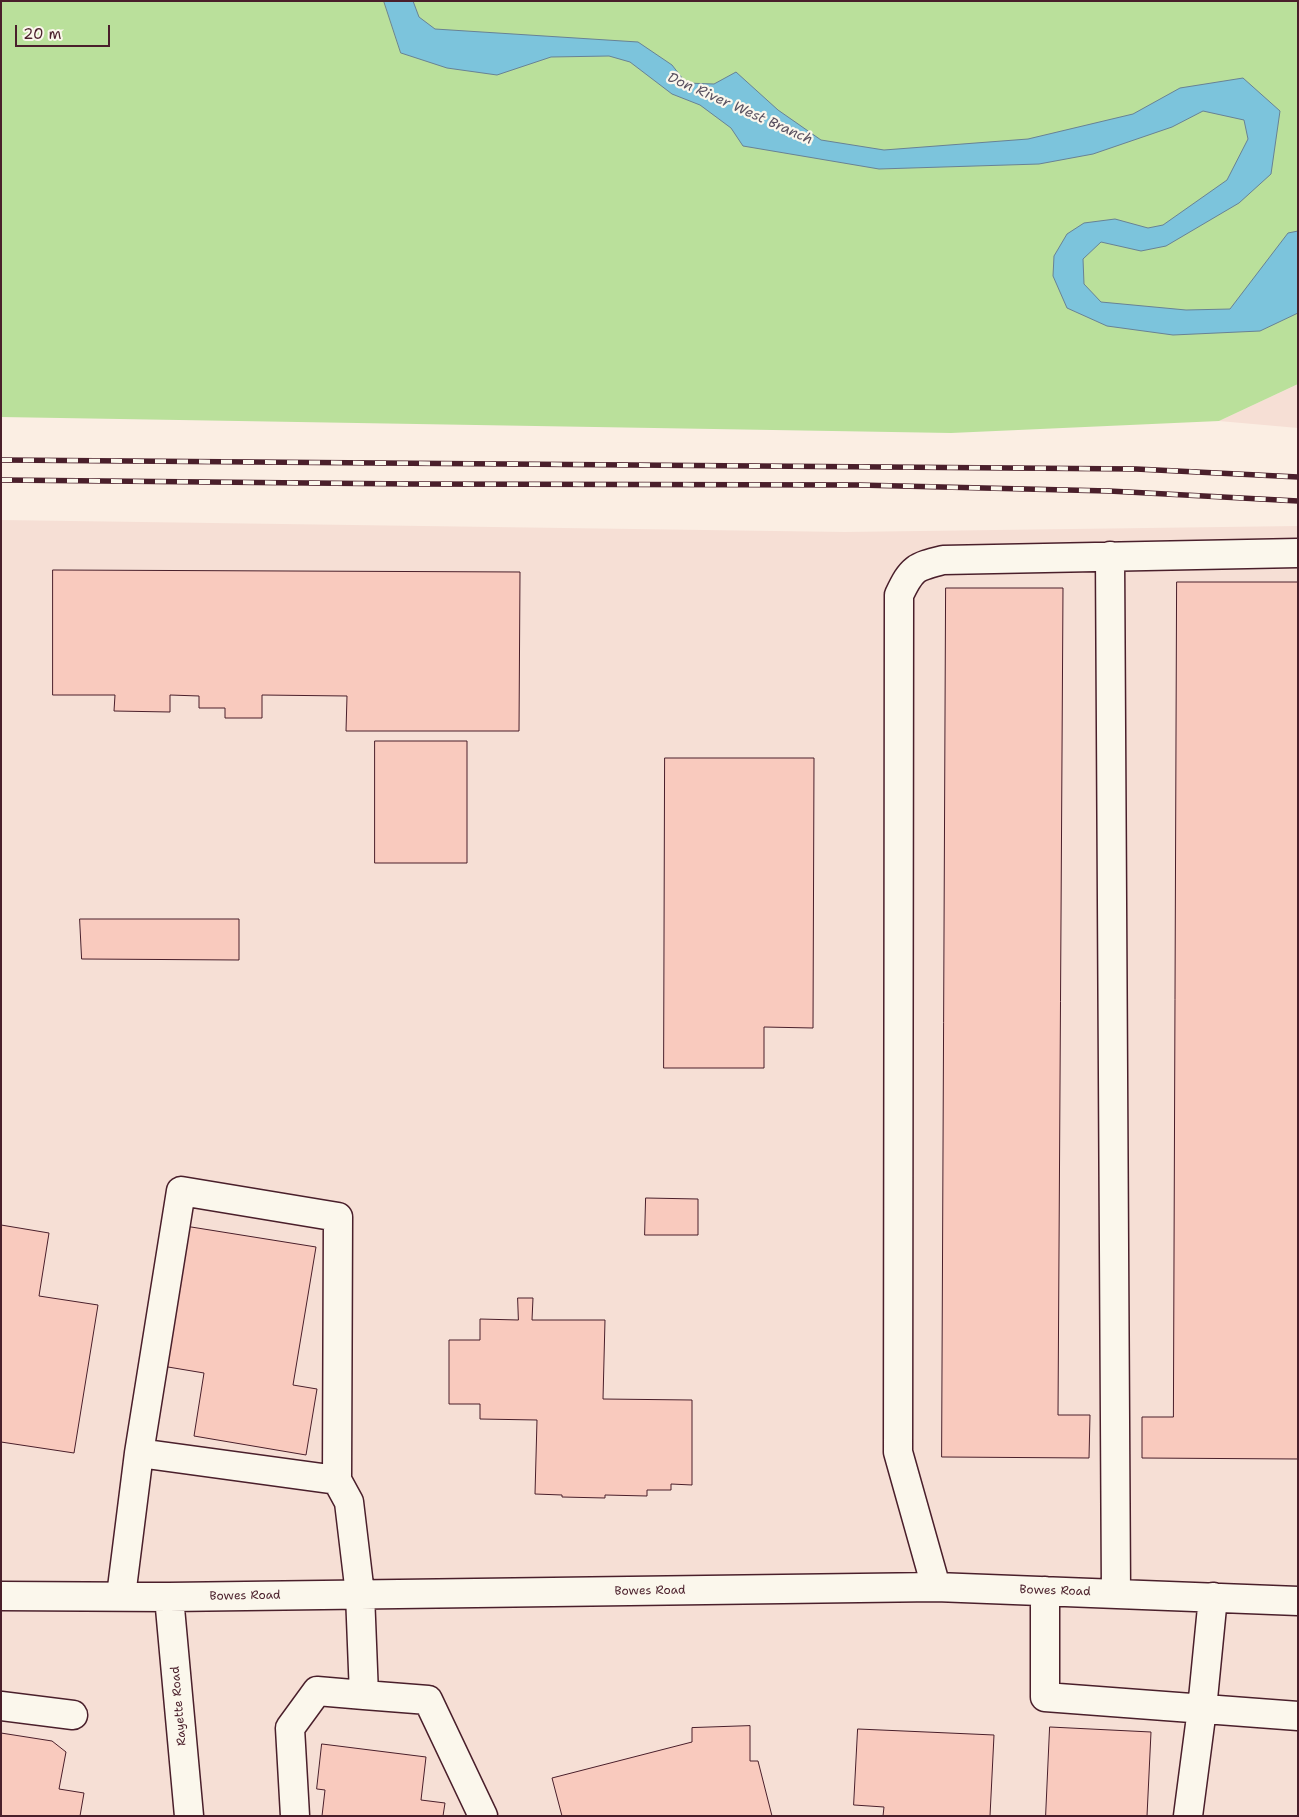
<!DOCTYPE html>
<style>
body{margin:0}
#map{position:relative;width:1299px;height:1817px;overflow:hidden;background:#fbeee3;font-family:"Shantell Sans",sans-serif}
canvas{display:block}
.frame{position:absolute;inset:0;border:2px solid #4a1f2b;pointer-events:none}
.scale{position:absolute;left:15px;top:25px;width:95px;height:22px;box-sizing:border-box;border:2px solid #4a1f2b;border-top:0;padding-left:6px;font-size:15px;line-height:18px;white-space:nowrap;color:#4a1f2b;-webkit-text-stroke:4px #fbf7ec;paint-order:stroke}
</style>
<div id="map">
<canvas width="1299" height="1817"></canvas>
<div class="frame"></div>
<div class="scale">20 m</div>
</div>
<script>
const c = document.querySelector('canvas').getContext('2d');
c.lineJoin = 'round';
function fillPath(path, color) { c.fillStyle = color; c.fill(path, 'evenodd'); }
function strokePath(path, color, width, dash) { c.strokeStyle = color; c.lineWidth = width; c.lineCap = dash ? 'butt' : 'round'; c.setLineDash(dash || []); c.stroke(path); }
function write(font, color, halo, rows, align = 'center') {
  c.font = font + ' "Shantell Sans",sans-serif'; c.lineWidth = 4.5; c.setLineDash([]); c.textBaseline = 'middle'; c.strokeStyle = halo; c.fillStyle = color; for (const [text, x, y, turn = 0] of rows) {
    c.save(); c.translate(x, y); c.rotate((+turn || 0) * Math.PI / 180); c.textAlign = isNaN(turn) ? turn : align; if (halo) c.strokeText(text, 0, 0); c.fillText(text, 0, 0); c.restore();
  }
}
const built = new Path2D(`
 M 1298,384 L 1298,428 L 1219,421 Z
 M 1,520 L 845,532 L 1298,526 L 1298,1816 L 1,1816 Z`);
const green = new Path2D(`
 M 1,1 L 1298,1 L 1298,384 L 1219,421 L 951,433 L 1,417 Z`);
const water = new Path2D(`
 M 384,1 L 413,1 L 419,17 L 435,29 L 638,42 L 672,65 L 686,83 L 714,84 L 736,72 L 778,110 L 821,140 L 884,150 L 1028,139 L 1133,114 L 1180,88 L 1243,78 L 1280,111 L 1271,174 L 1239,203 L 1166,246 L 1141,251 L 1101,242 L 1083,259 L 1084,284 L 1101,302 L 1186,310 L 1230,309 L 1288,233 L 1298,231 L 1298,313 L 1260,331 L 1173,335 L 1107,326 L 1067,308 L 1053,276 L 1054,256 L 1067,234 L 1084,223 L 1115,219 L 1148,228 L 1163,225 L 1227,180 L 1248,139 L 1244,120 L 1203,111 L 1172,127 L 1093,154 L 1039,164 L 879,169 L 743,146 L 731,128 L 700,105 L 672,94 L 630,62 L 609,56 L 551,57 L 497,75 L 447,68 L 401,53 Z`);
const building = new Path2D(`
 M 53,570 L 520,572 L 519,731 L 346,731 L 347,696 L 262,695 L 262,718 L 225,718 L 225,708 L 199,708 L 199,696 L 170,695 L 170,712 L 114,711 L 115,695 L 53,695 Z
 M 1177,582 L 1298,582 L 1298,1459 L 1142,1458 L 1142,1417 L 1173,1417 Z
 M 946,588 L 1063,588 L 1058,1415 L 1090,1415 L 1089,1458 L 942,1457 Z
 M 375,741 L 467,741 L 467,863 L 375,863 Z
 M 665,758 L 814,758 L 813,1028 L 764,1027 L 764,1068 L 664,1068 Z
 M 80,919 L 239,919 L 239,960 L 82,959 Z
 M 646,1198 L 698,1199 L 698,1235 L 645,1235 Z
 M 1,1225 L 49,1233 L 39,1296 L 98,1305 L 74,1453 L 1,1442 Z
 M 185,1226 L 316,1247 L 293,1385 L 317,1389 L 306,1455 L 194,1436 L 204,1373 L 162,1366 Z
 M 518,1298 L 533,1298 L 532,1320 L 605,1320 L 603,1399 L 692,1400 L 692,1485 L 671,1484 L 671,1490 L 647,1490 L 647,1496 L 605,1495 L 605,1498 L 562,1497 L 562,1495 L 535,1494 L 537,1420 L 480,1419 L 480,1404 L 449,1404 L 449,1340 L 480,1340 L 480,1319 L 518,1320 Z
 M 750,1726 L 750,1761 L 758,1761 L 772,1816 L 562,1816 L 552,1778 L 692,1742 L 692,1728 Z
 M 1050,1727 L 1151,1732 L 1147,1816 L 1046,1816 Z
 M 858,1729 L 994,1735 L 990,1816 L 883,1816 L 884,1807 L 854,1805 Z
 M 1,1733 L 52,1741 L 66,1752 L 59,1789 L 84,1793 L 80,1816 L 1,1816 Z
 M 322,1744 L 426,1757 L 421,1800 L 445,1803 L 443,1816 L 322,1816 L 325,1790 L 317,1789 Z`);
const minor = new Path2D(`
 M 1110,556 L 1116,1593
 M 139,1453 L 337,1480 L 349,1502 L 360,1594 L 364,1695 L 428,1700 L 483,1816
 M 936,1587 L 898,1452 L 899,595 C 912,568 915,567 943,560 L 1298,553
 M 1045,1591 L 1045,1697 L 1298,1716
 M 1,1596 L 169,1597 L 936,1587 L 1298,1601
 M 121,1596 L 139,1453 L 181,1191 L 338,1217 L 337,1480
 M 169,1597 L 189,1816
 M 1,1706 L 73,1715
 M 295,1816 L 290,1728 L 317,1691 L 364,1695
 M 1188,1816 L 1202,1709 L 1213,1597`);
const rail = new Path2D(`
 M 1,460 L 1136,469 L 1298,477
 M 1,480 L 412,484 L 858,485 L 1109,491 L 1298,501`);
const streetNames = [
 ["Bowes Road",650,1591,-1],
 ["Bowes Road",1055,1591,2],
 ["Bowes Road",245,1596,-1],
 ["Rayette Road",179,1706,-95]
];
const waterNames = [
 ["Don River West Branch",740,109,24]
];
fillPath(built, '#f6dfd5');
fillPath(green, '#bae09b');
fillPath(water, '#7cc4dc');
strokePath(water, '#688295', 1);
fillPath(building, '#f9cabe');
strokePath(building, '#4a1f2b', 1);
strokePath(minor, '#4a1f2b', 31);
strokePath(minor, '#fbf7ec', 28);
strokePath(rail, '#4a1f2b', 5.5);
strokePath(rail, '#fbf7ec', 4, [11]);
write('12px', '#4a1f2b', '#fbf7ec', streetNames);
write('italic 14px', '#595160', '#fbf7ec', waterNames);
</script>
